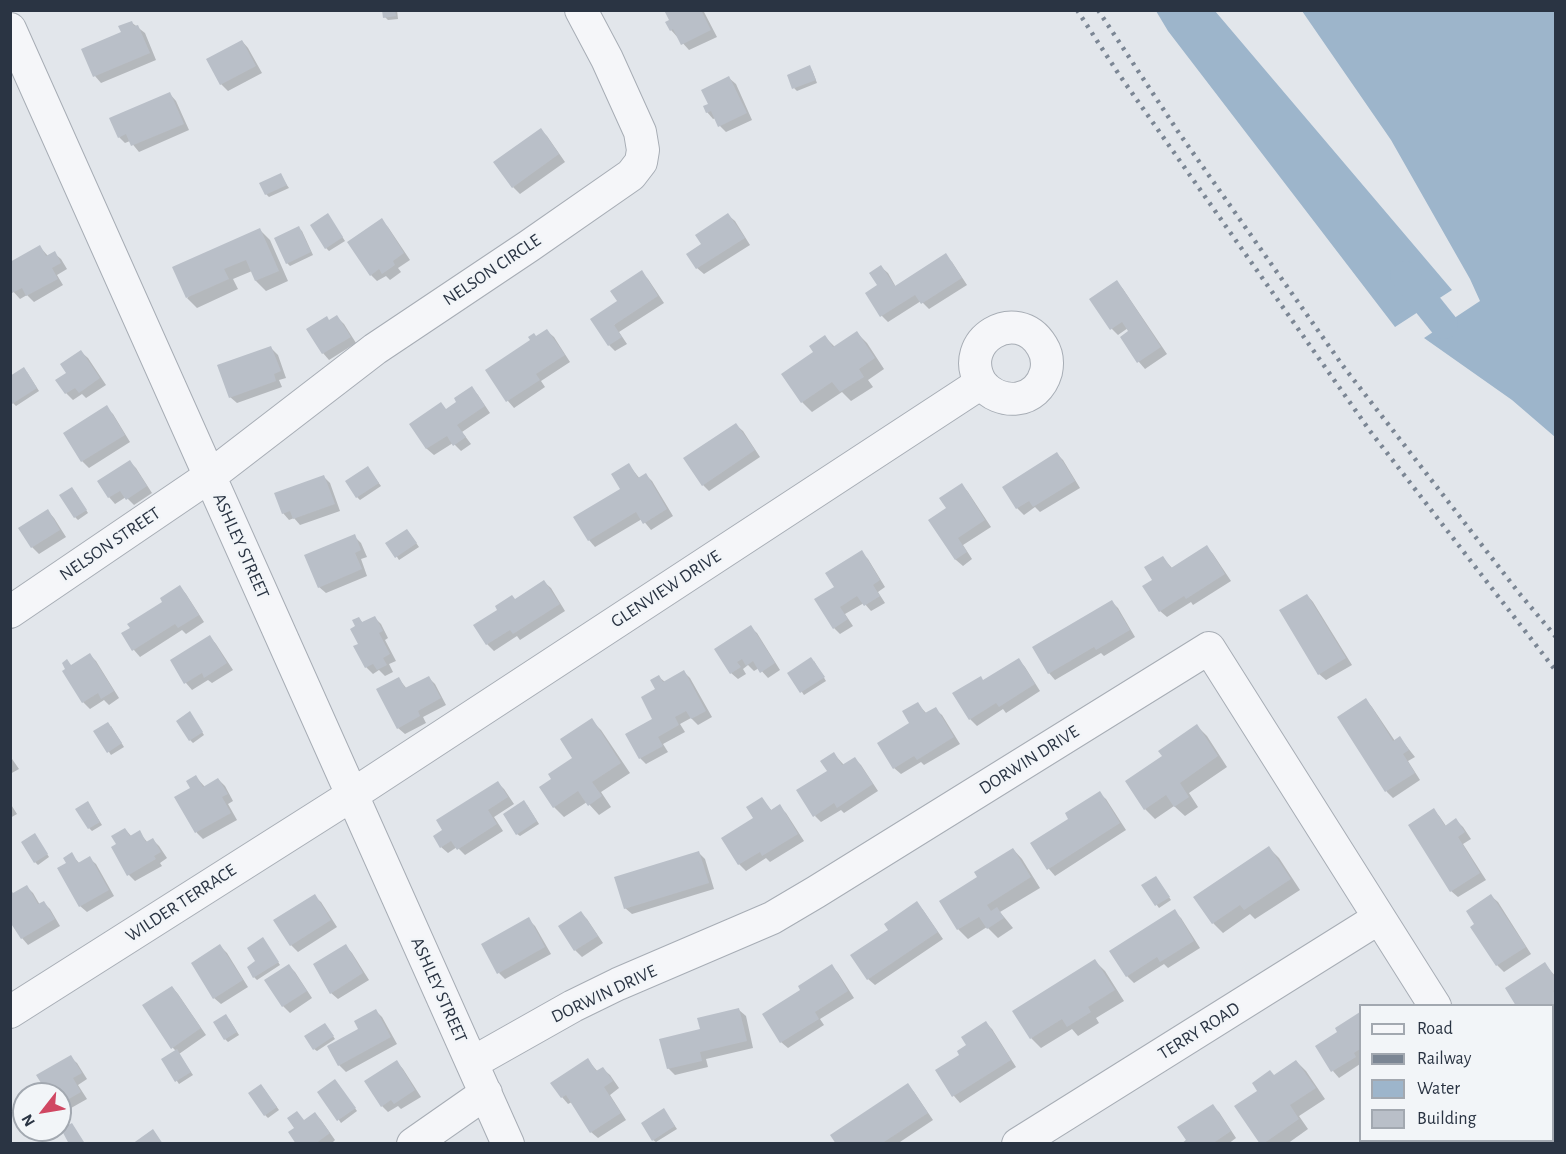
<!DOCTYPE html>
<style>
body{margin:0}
#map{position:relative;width:1566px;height:1154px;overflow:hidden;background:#e2e6eb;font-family:"Alegreya Sans",sans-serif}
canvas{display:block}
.frame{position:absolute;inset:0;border:12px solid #2a3443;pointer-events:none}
.legend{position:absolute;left:1359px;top:1004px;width:195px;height:138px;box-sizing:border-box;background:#f2f5f8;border:2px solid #a2a8b0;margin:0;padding:8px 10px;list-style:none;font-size:18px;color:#2a3443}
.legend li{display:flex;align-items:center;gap:12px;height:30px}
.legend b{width:30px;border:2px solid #a2a8b0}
.north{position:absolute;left:12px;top:1082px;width:60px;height:60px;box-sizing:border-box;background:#f2f5f8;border:2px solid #a2a8b0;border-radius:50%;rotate:239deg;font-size:16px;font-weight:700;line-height:24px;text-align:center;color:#2a3443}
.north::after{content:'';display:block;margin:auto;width:21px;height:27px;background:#d04762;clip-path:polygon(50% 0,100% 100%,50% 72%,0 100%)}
</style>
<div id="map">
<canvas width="1566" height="1154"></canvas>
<div class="frame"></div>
<ul class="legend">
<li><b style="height:8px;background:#f5f6f9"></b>Road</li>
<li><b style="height:8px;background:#7b8694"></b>Railway</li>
<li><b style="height:16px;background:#9db5cb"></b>Water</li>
<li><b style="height:16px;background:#b9bfc8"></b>Building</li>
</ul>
<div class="north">N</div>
</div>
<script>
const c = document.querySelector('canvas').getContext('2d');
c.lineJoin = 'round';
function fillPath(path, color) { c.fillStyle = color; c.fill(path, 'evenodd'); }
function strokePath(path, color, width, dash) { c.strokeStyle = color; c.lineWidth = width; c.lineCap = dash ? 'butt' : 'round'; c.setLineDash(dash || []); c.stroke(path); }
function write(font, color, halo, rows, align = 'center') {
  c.font = font + ' "Alegreya Sans",sans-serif'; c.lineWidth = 5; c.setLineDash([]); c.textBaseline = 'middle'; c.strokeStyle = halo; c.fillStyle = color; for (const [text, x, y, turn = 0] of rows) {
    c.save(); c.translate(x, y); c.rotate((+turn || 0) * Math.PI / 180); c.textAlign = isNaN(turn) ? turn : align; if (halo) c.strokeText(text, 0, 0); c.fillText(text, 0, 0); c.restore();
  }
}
const water = new Path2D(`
 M 1156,11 L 1215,11 L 1452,290 L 1395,327 L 1168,31 Z
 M 1302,11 L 1555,11 L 1555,437 L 1512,400 L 1424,338 L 1480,301 L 1470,279 L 1391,140 Z`);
const shadow = new Path2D(`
 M 384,10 L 397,10 L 398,19 L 388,20 L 385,17 Z
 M 666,10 L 703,10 L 717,37 L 689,50 L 671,30 L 671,21 Z
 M 131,22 L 145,33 L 156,60 L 101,83 L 95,76 L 83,49 L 123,32 Z
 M 242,41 L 248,48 L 262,73 L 228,91 L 221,84 L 208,60 Z
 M 809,67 L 812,70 L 817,83 L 797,91 L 794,88 Z
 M 729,78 L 736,84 L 752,120 L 726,132 L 720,126 L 716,118 L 713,119 L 707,112 L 710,105 Z
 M 170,94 L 176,101 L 189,130 L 139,152 L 130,141 L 125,143 L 119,137 Z
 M 541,130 L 547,136 L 565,162 L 520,194 L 513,187 Z
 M 280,175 L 289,188 L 269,197 L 266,194 Z
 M 728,215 L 735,221 L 750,245 L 704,274 L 697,268 Z
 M 330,218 L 345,241 L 329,251 L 326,248 Z
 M 381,220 L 388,227 L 410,260 L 398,268 L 401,272 L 390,280 L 386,276 L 377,281 L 371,275 Z
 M 299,228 L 302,231 L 313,255 L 290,266 L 287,263 L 276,238 Z
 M 260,230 L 270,240 L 288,281 L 266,291 L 256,281 L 252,271 L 233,279 L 238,289 L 197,308 L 187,298 Z
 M 40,247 L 48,256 L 54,253 L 61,259 L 67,269 L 57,275 L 63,285 L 34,302 L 27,295 L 20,299 L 10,288 Z
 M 945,255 L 952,262 L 967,285 L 929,309 L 921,301 L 888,322 L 882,316 L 879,285 L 881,267 L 888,273 L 896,287 Z
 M 641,272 L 648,279 L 664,303 L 619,332 L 627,344 L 615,351 L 609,345 L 620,302 Z
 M 1117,282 L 1123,289 L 1167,354 L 1145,369 L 1139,362 L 1122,337 L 1130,331 L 1128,328 L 1118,335 L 1112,329 Z
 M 337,317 L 344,324 L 356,343 L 329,360 L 323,353 L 330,322 Z
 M 547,331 L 554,337 L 570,362 L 541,381 L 545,387 L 514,408 L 508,401 L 488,370 Z
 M 857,333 L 867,343 L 884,369 L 868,380 L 873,387 L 851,401 L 842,392 L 812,412 L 802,402 L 816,353 L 825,337 L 835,347 Z
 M 271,348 L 278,355 L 286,378 L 279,380 L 282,387 L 237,403 L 230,397 Z
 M 81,352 L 88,358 L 106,385 L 86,398 L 82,394 L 73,400 L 66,393 L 58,380 L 68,373 Z
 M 27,372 L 39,391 L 16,406 L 13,403 Z
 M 472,388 L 478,395 L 490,413 L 462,432 L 471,444 L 461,451 L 453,443 L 434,455 L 427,449 L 411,424 L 447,410 L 458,402 Z
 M 106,407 L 113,414 L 130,442 L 89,468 L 82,461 L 65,433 Z
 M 736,425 L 743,431 L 760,457 L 709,491 L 703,485 Z
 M 1057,454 L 1063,460 L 1080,488 L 1040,512 L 1035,507 L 1024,515 L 1017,508 L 1004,487 Z
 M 130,462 L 136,468 L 152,493 L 134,505 L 126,497 L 115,504 L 109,497 Z
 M 629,465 L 640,479 L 646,475 L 652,481 L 673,516 L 651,530 L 642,519 L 595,547 L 589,540 L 622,489 Z
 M 370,471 L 381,486 L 360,500 L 357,497 Z
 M 324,477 L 330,483 L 340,511 L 300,525 L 294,518 L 289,520 L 283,513 Z
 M 962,485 L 968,492 L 991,527 L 963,545 L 972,559 L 963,566 L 956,560 L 930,520 L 948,509 Z
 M 75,492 L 88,513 L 78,520 L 75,517 Z
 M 48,511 L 54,518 L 66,537 L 39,554 L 32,547 L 20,528 Z
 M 410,534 L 419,547 L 399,560 L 388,543 Z
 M 354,536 L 361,543 L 367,557 L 361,559 L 367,576 L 326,593 L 319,587 Z
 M 1207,547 L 1213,554 L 1231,581 L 1193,605 L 1191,602 L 1167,617 L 1160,611 L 1154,580 L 1163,558 L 1173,569 Z
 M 861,552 L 868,559 L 885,587 L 878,592 L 885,603 L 871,611 L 864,603 L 845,614 L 853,626 L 840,634 L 834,628 L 836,587 Z
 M 544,582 L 551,588 L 565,611 L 520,640 L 517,636 L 494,651 L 487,644 L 515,600 Z
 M 180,587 L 186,594 L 204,622 L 186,634 L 182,630 L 140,657 L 134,650 L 123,634 L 165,602 Z
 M 1307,595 L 1313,602 L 1352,665 L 1326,680 L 1319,674 Z
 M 1112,602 L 1118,608 L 1135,637 L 1104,656 L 1101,653 L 1055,680 L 1049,673 Z
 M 374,617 L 381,624 L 388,638 L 385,640 L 396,661 L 389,664 L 393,672 L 385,676 L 379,670 L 373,674 L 366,667 L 360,644 L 357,627 L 359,619 L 363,623 Z
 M 750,627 L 757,633 L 780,670 L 768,678 L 759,668 L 754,671 L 748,665 L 743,669 L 746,674 L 738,679 L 731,673 Z
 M 210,637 L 216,644 L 233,670 L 212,683 L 208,680 L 192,690 L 186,683 L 172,661 Z
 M 90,655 L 96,661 L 119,698 L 109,705 L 104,700 L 90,709 L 83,702 L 64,672 Z
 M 1019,660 L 1025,667 L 1040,691 L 1006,713 L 1003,709 L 977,726 L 970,719 L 954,694 L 984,682 Z
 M 814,661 L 826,681 L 804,695 L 789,673 Z
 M 684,672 L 690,678 L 712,717 L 698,725 L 691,718 L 680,724 L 685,732 L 663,744 L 668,752 L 646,764 L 640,758 L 654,720 L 659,677 L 665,682 Z
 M 428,677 L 435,684 L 446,705 L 423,717 L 426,723 L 405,734 L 398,728 L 399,679 L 407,689 Z
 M 1366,700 L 1372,707 L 1395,741 L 1400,738 L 1415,757 L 1408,761 L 1420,780 L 1393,798 L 1387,792 L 1339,718 Z
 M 918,704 L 927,714 L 935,709 L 942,715 L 960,744 L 924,765 L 921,762 L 901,774 L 894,768 Z
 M 192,716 L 204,735 L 193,743 L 190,740 Z
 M 591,720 L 601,730 L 630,773 L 601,792 L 611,807 L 599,815 L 587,802 L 564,817 L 554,807 L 553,779 L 575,758 Z
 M 111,726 L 124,747 L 111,755 L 96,732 Z
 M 1197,726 L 1207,736 L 1227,767 L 1189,793 L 1198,807 L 1185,816 L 1174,806 L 1155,819 L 1145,809 L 1164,757 Z
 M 834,754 L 844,765 L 855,759 L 861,765 L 878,791 L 844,813 L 841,810 L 821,822 L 815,816 Z
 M 10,756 L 19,769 L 10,774 Z
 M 196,777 L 205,787 L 218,779 L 225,786 L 233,801 L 228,804 L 237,820 L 203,839 L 197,833 L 176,797 L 192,788 Z
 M 498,783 L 504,789 L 514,804 L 494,817 L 503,831 L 465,855 L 457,847 L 448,853 L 441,847 Z
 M 1099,793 L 1106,799 L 1126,830 L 1055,876 L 1049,869 L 1032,844 L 1071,819 Z
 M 762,799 L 772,811 L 779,806 L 786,813 L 804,841 L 770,862 L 766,858 L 746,871 L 739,864 Z
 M 10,803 L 17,814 L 10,818 Z
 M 527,805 L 539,824 L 520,836 L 517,834 Z
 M 90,806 L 102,825 L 92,831 L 89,828 Z
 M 1434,810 L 1440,817 L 1446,826 L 1456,820 L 1463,827 L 1471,839 L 1463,844 L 1486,880 L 1458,897 L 1451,891 Z
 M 125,829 L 132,837 L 139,832 L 148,843 L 153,840 L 159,846 L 167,858 L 160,863 L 162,866 L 135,881 L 129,875 Z
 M 37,838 L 49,857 L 38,865 L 35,862 Z
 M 1269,848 L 1279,858 L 1300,890 L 1255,919 L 1250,914 L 1223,933 L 1213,923 Z
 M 1013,849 L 1022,859 L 1040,888 L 1000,912 L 1013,928 L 998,938 L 987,927 L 968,939 L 958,929 L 941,901 L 979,877 Z
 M 699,853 L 705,859 L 714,889 L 632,914 L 625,908 Z
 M 71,854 L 80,864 L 89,858 L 96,864 L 114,896 L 87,912 L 80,906 L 68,863 Z
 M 1158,881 L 1171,900 L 1159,908 L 1143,886 Z
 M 27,887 L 33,893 L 40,905 L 44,903 L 50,909 L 60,926 L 28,945 L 22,938 L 14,895 Z
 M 314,896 L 321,902 L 337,927 L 298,952 L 291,945 L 275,920 Z
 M 1491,896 L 1498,902 L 1531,954 L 1504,972 L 1497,965 L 1473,927 Z
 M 917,903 L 923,910 L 943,939 L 875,985 L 868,979 L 890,930 Z
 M 1174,911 L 1181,918 L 1200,948 L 1168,968 L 1164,964 L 1134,983 L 1127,976 L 1111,951 Z
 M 581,913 L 587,919 L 603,943 L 582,957 L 575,950 Z
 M 528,919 L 535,926 L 551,954 L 505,979 L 499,973 Z
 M 265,942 L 280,965 L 257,980 L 254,977 L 257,962 Z
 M 220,946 L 227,953 L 248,987 L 221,1004 L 214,998 Z
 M 346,946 L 352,953 L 369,980 L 338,999 L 331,993 Z
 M 1095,961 L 1105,971 L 1124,1001 L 1096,1018 L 1099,1023 L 1078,1036 L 1072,1029 L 1041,1048 L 1031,1038 Z
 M 1544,963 L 1556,977 L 1556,1046 L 1553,1048 L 1552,1006 Z
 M 289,966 L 295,972 L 312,998 L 290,1013 L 283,1006 L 266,980 Z
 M 832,966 L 838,973 L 854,998 L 820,1019 L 824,1025 L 788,1048 L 781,1042 L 802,990 Z
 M 172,987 L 178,994 L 206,1035 L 179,1054 L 193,1075 L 179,1084 L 163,1060 L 176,1051 L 173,1048 Z
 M 739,1010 L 746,1016 L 753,1048 L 706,1059 L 708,1067 L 675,1075 L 668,1068 L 702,1030 Z
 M 376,1011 L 382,1017 L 397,1044 L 346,1072 L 339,1065 L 360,1029 Z
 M 1360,1014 L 1360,1059 L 1359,1060 L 1360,1064 L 1339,1078 L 1333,1071 L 1339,1032 L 1337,1028 Z
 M 229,1019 L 239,1035 L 228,1042 L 225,1039 Z
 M 986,1023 L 992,1029 L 1016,1067 L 960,1103 L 954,1096 L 937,1070 L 961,1055 Z
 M 325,1024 L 335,1039 L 317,1051 L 314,1049 Z
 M 70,1057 L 77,1063 L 87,1079 L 78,1085 L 87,1099 L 64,1112 L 60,1109 L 60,1094 L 50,1094 Z
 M 588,1060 L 598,1072 L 603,1069 L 610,1075 L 619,1088 L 610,1095 L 626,1120 L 598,1138 L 591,1132 L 572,1102 L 568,1104 L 562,1097 Z
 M 1296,1061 L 1306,1071 L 1325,1099 L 1299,1116 L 1308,1129 L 1287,1144 L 1262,1144 L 1259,1091 L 1275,1076 Z
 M 397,1062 L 403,1069 L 421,1097 L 401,1109 L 398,1106 L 388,1112 L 382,1106 Z
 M 338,1084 L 357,1111 L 341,1123 L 339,1120 Z
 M 908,1085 L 914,1092 L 933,1120 L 897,1144 L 838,1144 Z
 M 264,1089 L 279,1110 L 268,1118 L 265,1115 Z
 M 1212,1106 L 1219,1112 L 1236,1138 L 1228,1144 L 1183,1144 Z
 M 666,1113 L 677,1129 L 656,1142 L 653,1140 Z
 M 315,1114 L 321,1120 L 335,1140 L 331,1144 L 298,1144 L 305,1121 Z`);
const canal = new Path2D(`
 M 1404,275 L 1444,325`);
const building = new Path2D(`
 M 382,10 L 395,10 L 396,16 L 383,18 Z
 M 664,10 L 701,10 L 711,30 L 681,45 L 673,29 L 670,31 L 665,22 L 669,20 Z
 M 132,21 L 134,26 L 138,25 L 150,53 L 93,77 L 81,49 L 121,32 L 118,26 Z
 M 242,40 L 256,66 L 220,85 L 206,59 Z
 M 810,65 L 816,80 L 792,89 L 787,75 Z
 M 729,76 L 747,113 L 718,127 L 711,111 L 706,113 L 703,106 L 708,104 L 701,90 Z
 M 170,92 L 184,124 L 131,146 L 126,134 L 118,138 L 109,118 Z
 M 541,128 L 559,154 L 512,188 L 493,162 Z
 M 281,173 L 287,185 L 265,195 L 259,183 Z
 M 328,213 L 343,237 L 325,249 L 310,225 Z
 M 728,213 L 745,238 L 696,269 L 686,254 L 701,244 L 695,235 Z
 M 382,218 L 404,253 L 393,261 L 395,265 L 382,274 L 379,269 L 370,276 L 347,242 Z
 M 299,226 L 311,252 L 286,264 L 274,238 Z
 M 260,228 L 279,271 L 255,281 L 246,260 L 224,269 L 229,279 L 186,298 L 172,267 Z
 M 40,245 L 46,256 L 55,251 L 61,263 L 52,268 L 58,279 L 26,296 L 22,288 L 12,293 L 10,291 L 10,262 Z
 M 946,253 L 962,278 L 921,304 L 915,295 L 880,317 L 865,293 L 877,285 L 869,273 L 881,265 L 895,286 Z
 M 642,270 L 658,296 L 614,325 L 622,337 L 608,346 L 590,319 L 617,301 L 610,291 Z
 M 1117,280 L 1161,347 L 1137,363 L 1120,337 L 1128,331 L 1122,322 L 1110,330 L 1089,299 Z
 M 337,315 L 351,337 L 322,354 L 306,329 L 327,316 L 329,320 Z
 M 547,329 L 565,355 L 536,374 L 540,380 L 506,402 L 485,370 L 530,340 L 528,337 L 534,333 L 536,336 Z
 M 857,331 L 875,358 L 859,369 L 864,377 L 840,392 L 832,382 L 801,403 L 781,374 L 813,352 L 809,346 L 825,335 L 833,347 Z
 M 271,346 L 281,371 L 274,374 L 276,381 L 229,398 L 217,365 Z
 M 81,350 L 100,378 L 79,393 L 75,388 L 65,394 L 55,380 L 66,373 L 60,364 Z
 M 24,367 L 37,388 L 12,404 L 10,402 L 10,376 Z
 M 472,386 L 485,406 L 457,425 L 466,437 L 453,446 L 447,436 L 426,449 L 409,424 L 441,402 L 446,409 L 456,402 L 454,398 Z
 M 107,405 L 125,435 L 81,462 L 63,433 Z
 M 736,423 L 755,450 L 702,486 L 683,458 Z
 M 1057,452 L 1075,481 L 1033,507 L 1029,501 L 1016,509 L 1002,487 Z
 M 130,460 L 147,486 L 126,500 L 120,491 L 108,498 L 97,481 Z
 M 629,463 L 638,478 L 646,473 L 667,509 L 643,524 L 636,512 L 588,541 L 573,517 L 620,489 L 611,474 Z
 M 368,466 L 379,483 L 356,498 L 345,481 Z
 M 324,475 L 335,504 L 293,519 L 290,511 L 282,514 L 274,493 Z
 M 962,483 L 985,520 L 958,538 L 967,552 L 955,560 L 928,520 L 946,508 L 939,498 Z
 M 72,487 L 87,510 L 74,518 L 59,495 Z
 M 48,509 L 60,530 L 31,548 L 18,528 Z
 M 407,529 L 417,543 L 395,558 L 385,543 Z
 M 355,534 L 361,550 L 355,553 L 362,569 L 318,588 L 304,555 Z
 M 1207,545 L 1225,574 L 1186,599 L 1184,596 L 1159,612 L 1142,586 L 1152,580 L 1144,567 L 1163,556 L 1171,568 Z
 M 862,550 L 880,580 L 873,585 L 880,596 L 864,606 L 857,596 L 840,607 L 848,619 L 833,629 L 814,599 L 834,587 L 825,573 Z
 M 544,580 L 560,604 L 513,634 L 510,630 L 486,645 L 473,625 L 497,610 L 495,606 L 512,595 L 515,599 Z
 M 180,585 L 199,615 L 178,628 L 175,624 L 132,651 L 121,633 L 130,628 L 127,624 L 162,602 L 160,598 Z
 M 1307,594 L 1346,658 L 1318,675 L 1279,610 Z
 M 1112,600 L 1130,630 L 1096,650 L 1094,647 L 1048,674 L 1032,647 Z
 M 375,616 L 383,631 L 379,633 L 390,654 L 383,658 L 387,665 L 377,670 L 373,664 L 365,668 L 353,646 L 358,644 L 350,629 L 355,626 L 352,620 L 359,617 L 362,622 Z
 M 751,625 L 775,663 L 760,673 L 753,661 L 746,666 L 742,659 L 737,662 L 741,667 L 730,674 L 714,649 Z
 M 210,635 L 227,663 L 204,678 L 202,673 L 184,684 L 170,660 Z
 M 90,653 L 114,691 L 101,699 L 98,693 L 82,703 L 62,671 L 65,669 L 62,663 L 67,659 L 71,665 Z
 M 811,657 L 825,677 L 800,693 L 787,673 Z
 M 1019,658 L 1035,684 L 999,707 L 996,703 L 969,720 L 952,693 L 981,676 L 983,680 Z
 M 684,670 L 706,711 L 691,719 L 686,711 L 675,717 L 679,725 L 658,737 L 663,746 L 639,759 L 625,734 L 652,719 L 641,697 L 655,689 L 650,680 L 659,675 L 663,682 Z
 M 429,676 L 441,698 L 418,711 L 420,716 L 397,729 L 376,689 L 399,677 L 405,688 Z
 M 1366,698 L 1393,741 L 1400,736 L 1409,750 L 1403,754 L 1415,773 L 1385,792 L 1337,717 Z
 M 918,702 L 925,713 L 936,707 L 954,737 L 917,760 L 914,756 L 893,769 L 877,743 L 909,723 L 902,711 Z
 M 190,711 L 203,732 L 189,741 L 176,721 Z
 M 592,718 L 621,763 L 592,782 L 602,796 L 588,806 L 578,791 L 553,808 L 539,787 L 551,779 L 548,774 L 572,758 L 560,739 Z
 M 108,722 L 122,743 L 107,753 L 93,731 Z
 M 1197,724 L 1218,756 L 1180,783 L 1189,797 L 1174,807 L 1166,795 L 1144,810 L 1125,781 L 1162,756 L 1158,751 Z
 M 834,752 L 842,765 L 855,757 L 873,784 L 837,808 L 834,803 L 813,817 L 796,790 L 827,771 L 820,761 Z
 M 196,775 L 203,787 L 218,778 L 228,794 L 222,797 L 231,813 L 195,833 L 174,797 L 190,788 L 186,781 Z
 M 498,781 L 508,797 L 488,810 L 497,824 L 457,850 L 451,841 L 440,848 L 433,836 L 442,830 L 436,820 Z
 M 1100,791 L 1120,823 L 1047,870 L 1030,843 L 1068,819 L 1065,813 Z
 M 762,797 L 771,810 L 780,804 L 798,834 L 762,856 L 760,852 L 738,865 L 721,838 L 753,818 L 746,807 Z
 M 524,800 L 537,821 L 516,835 L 503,814 Z
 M 88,801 L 100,822 L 88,829 L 75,809 Z
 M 1434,808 L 1445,826 L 1456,818 L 1465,832 L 1458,837 L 1480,873 L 1450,892 L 1408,825 Z
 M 125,828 L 130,836 L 140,830 L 146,842 L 153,838 L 161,852 L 154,856 L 156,859 L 127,876 L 111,847 L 116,844 L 111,836 Z
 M 35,833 L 48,854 L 34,863 L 21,842 Z
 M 1269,846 L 1291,879 L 1244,910 L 1240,905 L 1212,924 L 1193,897 Z
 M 1013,848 L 1031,877 L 987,905 L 991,911 L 997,907 L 1004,918 L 987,929 L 979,917 L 957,930 L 939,901 L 977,877 L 974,872 Z
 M 699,851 L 709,883 L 624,909 L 614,877 Z
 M 72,852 L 78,863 L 90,856 L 109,890 L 79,907 L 57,868 L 66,863 L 63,858 Z
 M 1156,876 L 1170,897 L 1155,906 L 1141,885 Z
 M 27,885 L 38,904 L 44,901 L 55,919 L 21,939 L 10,922 L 10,889 L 13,893 Z
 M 315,894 L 331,920 L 290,946 L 273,920 Z
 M 1491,894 L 1526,947 L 1496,966 L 1470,927 L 1474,924 L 1466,911 Z
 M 917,901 L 938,932 L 867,980 L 850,955 L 888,930 L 884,924 Z
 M 1175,909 L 1194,941 L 1160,962 L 1157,957 L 1126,977 L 1109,951 Z
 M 581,911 L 598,936 L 574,951 L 558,926 Z
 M 529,917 L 545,947 L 497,974 L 481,944 Z
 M 263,937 L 279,962 L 253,978 L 247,967 L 255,961 L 247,948 Z
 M 220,944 L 243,980 L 213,999 L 191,963 Z
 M 346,944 L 363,973 L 330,994 L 313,964 Z
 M 1095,959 L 1115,990 L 1088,1007 L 1091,1012 L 1067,1027 L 1062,1019 L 1030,1039 L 1012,1011 Z
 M 1545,962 L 1556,979 L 1556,989 L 1553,991 L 1556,995 L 1556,1036 L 1552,1037 L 1552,1006 L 1516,1006 L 1505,988 Z
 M 289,964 L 307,991 L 282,1007 L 264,980 Z
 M 832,964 L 848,991 L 815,1012 L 819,1019 L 780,1043 L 762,1014 L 800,990 L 798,986 Z
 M 172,986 L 201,1028 L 171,1049 L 142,1005 Z
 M 739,1008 L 747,1041 L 700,1052 L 702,1061 L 667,1069 L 659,1039 L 700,1029 L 697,1018 Z
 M 376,1009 L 391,1037 L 338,1066 L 327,1046 L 358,1029 L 354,1021 Z
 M 1360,1012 L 1360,1049 L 1354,1053 L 1356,1057 L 1331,1072 L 1315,1046 L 1337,1032 L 1335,1028 Z
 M 226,1014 L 237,1032 L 224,1040 L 213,1022 Z
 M 986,1021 L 1011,1060 L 952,1097 L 935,1070 L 959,1055 L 957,1051 L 966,1045 L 961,1037 Z
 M 325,1023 L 334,1036 L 313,1050 L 304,1036 Z
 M 177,1049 L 191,1072 L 175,1082 L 161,1059 Z
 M 71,1055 L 82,1073 L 73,1078 L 81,1092 L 60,1104 L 60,1094 L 48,1094 L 36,1075 Z
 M 588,1058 L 596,1071 L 603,1067 L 613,1081 L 604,1087 L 621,1113 L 590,1133 L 566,1095 L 561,1098 L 550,1083 Z
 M 397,1060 L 415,1090 L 394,1104 L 391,1100 L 381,1107 L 364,1081 Z
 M 1296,1060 L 1316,1088 L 1290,1105 L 1299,1119 L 1263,1144 L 1260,1144 L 1234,1106 L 1257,1091 L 1252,1083 L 1270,1070 L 1274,1075 Z
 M 335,1079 L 356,1108 L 337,1121 L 317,1092 Z
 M 908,1083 L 928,1113 L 881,1144 L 836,1144 L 830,1135 Z
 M 261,1084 L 277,1107 L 264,1116 L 248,1093 Z
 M 1213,1104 L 1231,1131 L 1212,1144 L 1181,1144 L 1186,1140 L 1177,1127 Z
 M 664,1108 L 675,1126 L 652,1141 L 641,1123 Z
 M 297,1111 L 304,1120 L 315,1112 L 330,1133 L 315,1144 L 296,1144 L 288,1132 L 294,1128 L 287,1118 Z
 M 72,1123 L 84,1142 L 82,1144 L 69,1144 L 61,1129 Z
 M 153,1129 L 163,1144 L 132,1144 Z
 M 1418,1140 L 1455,1140 L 1457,1144 L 1420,1144 Z`);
const street = new Path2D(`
 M 10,29 L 508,1144
 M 10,612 L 210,476 L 375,349 L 529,246 L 631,175 L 641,162 L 643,150 L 640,132 L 607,59 L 581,10
 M 10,1012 L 352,795 L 981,383 C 956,341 1017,304 1042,346 C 1047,354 1048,363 1046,372 C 1037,404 1000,407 981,383
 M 472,1063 L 573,1006 L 618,984 L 772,918 L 816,892 L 1209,648 L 1435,1006
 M 1520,1140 L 1522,1144
 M 413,1144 L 486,1093
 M 1018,1144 L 1379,918`);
const rail = new Path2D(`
 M 1077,10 L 1118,73 L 1370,431 L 1556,671
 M 1098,10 L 1179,133 L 1343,366 L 1519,593 L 1556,637`);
const streetNames = [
 ["NELSON CIRCLE",492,270,-34],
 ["NELSON STREET",110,544,-34],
 ["ASHLEY STREET",241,546,66],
 ["GLENVIEW DRIVE",666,589,-33],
 ["DORWIN DRIVE",1029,760,-32],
 ["WILDER TERRACE",181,903,-33],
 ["ASHLEY STREET",439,990,66],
 ["DORWIN DRIVE",604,994,-25],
 ["TERRY ROAD",1199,1031,-32]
];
fillPath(water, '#9db5cb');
fillPath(shadow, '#0003');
strokePath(canal, '#9db5cb', 28);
fillPath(building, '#b9bfc8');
strokePath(street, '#a7adb5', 34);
strokePath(street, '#f5f6f9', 32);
strokePath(rail, '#7b8694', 4.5, [3, 6]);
write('18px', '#2a3443', '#f2f5f8', streetNames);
</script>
